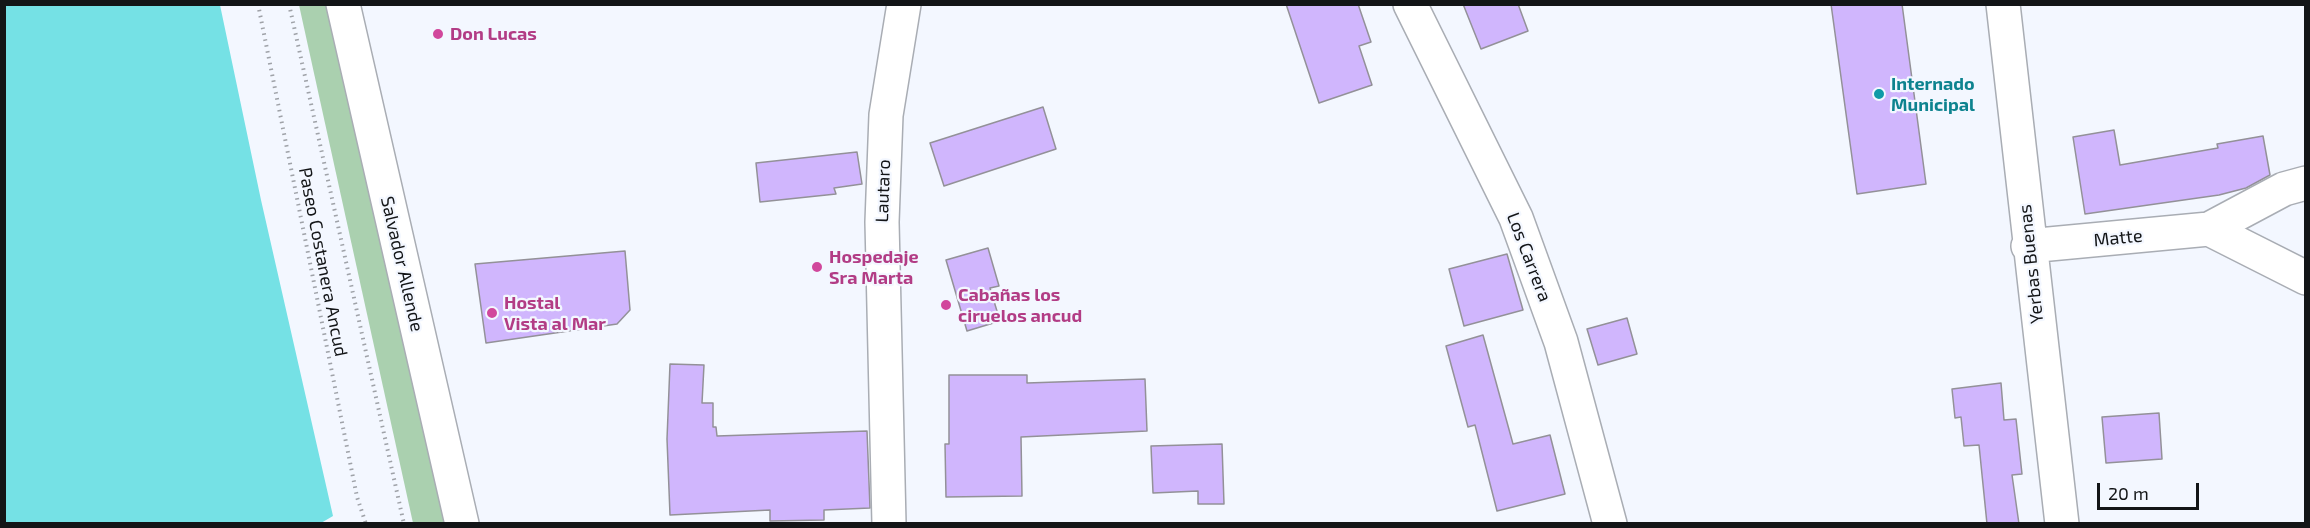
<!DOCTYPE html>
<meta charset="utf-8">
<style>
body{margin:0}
#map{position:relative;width:2310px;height:528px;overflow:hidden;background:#f3f7ff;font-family:"Exo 2",sans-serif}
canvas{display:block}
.frame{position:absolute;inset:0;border:6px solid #131517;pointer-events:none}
.scale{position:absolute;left:2097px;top:483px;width:102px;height:27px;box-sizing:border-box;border:3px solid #131517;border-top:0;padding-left:8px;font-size:18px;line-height:21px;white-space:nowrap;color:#131517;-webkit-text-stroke:4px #f3f7ff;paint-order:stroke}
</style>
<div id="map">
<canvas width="2310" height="528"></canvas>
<div class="frame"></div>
<div class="scale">20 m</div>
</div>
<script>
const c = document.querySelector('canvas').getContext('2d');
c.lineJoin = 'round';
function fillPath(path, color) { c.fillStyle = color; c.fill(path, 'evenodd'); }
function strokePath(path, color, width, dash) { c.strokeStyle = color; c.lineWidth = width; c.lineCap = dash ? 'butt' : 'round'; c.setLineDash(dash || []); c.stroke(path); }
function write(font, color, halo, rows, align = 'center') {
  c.font = font + ' "Exo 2",sans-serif'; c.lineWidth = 4.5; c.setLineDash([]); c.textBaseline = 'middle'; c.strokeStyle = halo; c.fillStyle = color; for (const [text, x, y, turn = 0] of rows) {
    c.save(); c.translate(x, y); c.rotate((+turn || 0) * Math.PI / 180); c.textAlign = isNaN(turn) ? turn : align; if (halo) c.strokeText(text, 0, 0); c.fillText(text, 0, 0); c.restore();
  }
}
const green = new Path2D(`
 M 299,5 L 343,5 L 460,523 L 413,523 Z`);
const water = new Path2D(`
 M 4,5 L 220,5 L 261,200 L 333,516 L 321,523 L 5,523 Z`);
const building = new Path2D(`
 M 1286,4 L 1358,4 L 1371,42 L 1359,46 L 1372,85 L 1319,103 Z
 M 1463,4 L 1518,4 L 1528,31 L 1481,49 Z
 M 1831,4 L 1902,4 L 1926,184 L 1857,194 Z
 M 1043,107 L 1056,149 L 944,186 L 930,143 Z
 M 2114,130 L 2120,165 L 2218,148 L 2217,144 L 2263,136 L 2270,175 L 2246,188 L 2219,195 L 2085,214 L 2073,137 Z
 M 857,152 L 862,184 L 834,188 L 836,194 L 760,202 L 756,163 Z
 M 988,248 L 999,286 L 990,288 L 1000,321 L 967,331 L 946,260 Z
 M 625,251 L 630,310 L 617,324 L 486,343 L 475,264 Z
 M 1507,254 L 1523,310 L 1464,326 L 1449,269 Z
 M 1627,318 L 1637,354 L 1598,365 L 1587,329 Z
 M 1483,335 L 1513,444 L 1550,435 L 1565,494 L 1497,511 L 1475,425 L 1468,427 L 1446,346 Z
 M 670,364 L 704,365 L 702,403 L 713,403 L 713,427 L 716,427 L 717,436 L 867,431 L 870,508 L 824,510 L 824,520 L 770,521 L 770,510 L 670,515 L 667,439 Z
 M 949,375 L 1027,375 L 1027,383 L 1145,379 L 1147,431 L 1021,437 L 1022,496 L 946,497 L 945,444 L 949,444 Z
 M 2001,383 L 2004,420 L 2016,419 L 2022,474 L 2012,475 L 2019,524 L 1987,524 L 1979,445 L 1964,446 L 1961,417 L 1955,418 L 1952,389 Z
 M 2159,413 L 2162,459 L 2106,463 L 2102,417 Z
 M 1222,444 L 1224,504 L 1198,504 L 1198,491 L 1153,493 L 1151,446 Z`);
const path = new Path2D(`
 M 258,4 L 357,497 L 366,524
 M 289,4 L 404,524`);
const minor = new Path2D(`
 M 2003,4 L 2062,524
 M 2209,229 L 2284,189 L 2306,183
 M 2028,246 L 2209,229 L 2306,278
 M 889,524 L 882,222 L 886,115 L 904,4`);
const tertiary = new Path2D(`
 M 343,4 L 462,524
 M 1410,4 L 1516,218 L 1561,342 L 1610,524`);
const markers = [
 [438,34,6,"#d1479c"],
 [1879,94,6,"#0f9aa8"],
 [817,267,6,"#d1479c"],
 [946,305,6,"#d1479c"],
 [492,313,6,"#d1479c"]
];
const hotelNames = [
 ["Don Lucas",450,34],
 ["Hospedaje",829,257],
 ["Sra Marta",829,278],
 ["Cabañas los",958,295],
 ["ciruelos ancud",958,316],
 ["Hostal",504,303],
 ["Vista al Mar",504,324]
];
const cultureNames = [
 ["Internado",1891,84],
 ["Municipal",1891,105]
];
const streetNames = [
 ["Lautaro",883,191,-88],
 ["Matte",2118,238,-6],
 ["Los Carrera",1529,257,69],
 ["Paseo Costanera Ancud",323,262,79],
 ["Salvador Allende",402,264,77],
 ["Yerbas Buenas",2031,264,-96]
];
fillPath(green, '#aad0af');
fillPath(water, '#75e1e5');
fillPath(building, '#d0b6fd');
strokePath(building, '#939198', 1.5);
strokePath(minor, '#a9adb4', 36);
strokePath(tertiary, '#a9adb4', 36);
strokePath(path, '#9fa2a8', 4, [1.5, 4.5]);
strokePath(minor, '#fff', 33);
strokePath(tertiary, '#fff', 33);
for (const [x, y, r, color] of markers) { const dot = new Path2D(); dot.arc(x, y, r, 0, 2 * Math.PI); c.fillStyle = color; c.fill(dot); strokePath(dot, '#f3f7ff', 2); }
write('bold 18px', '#b23c85', '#f3f7ff', hotelNames, 'left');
write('bold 18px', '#0d838f', '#f3f7ff', cultureNames, 'left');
write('18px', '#131517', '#f3f7ff', streetNames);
</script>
